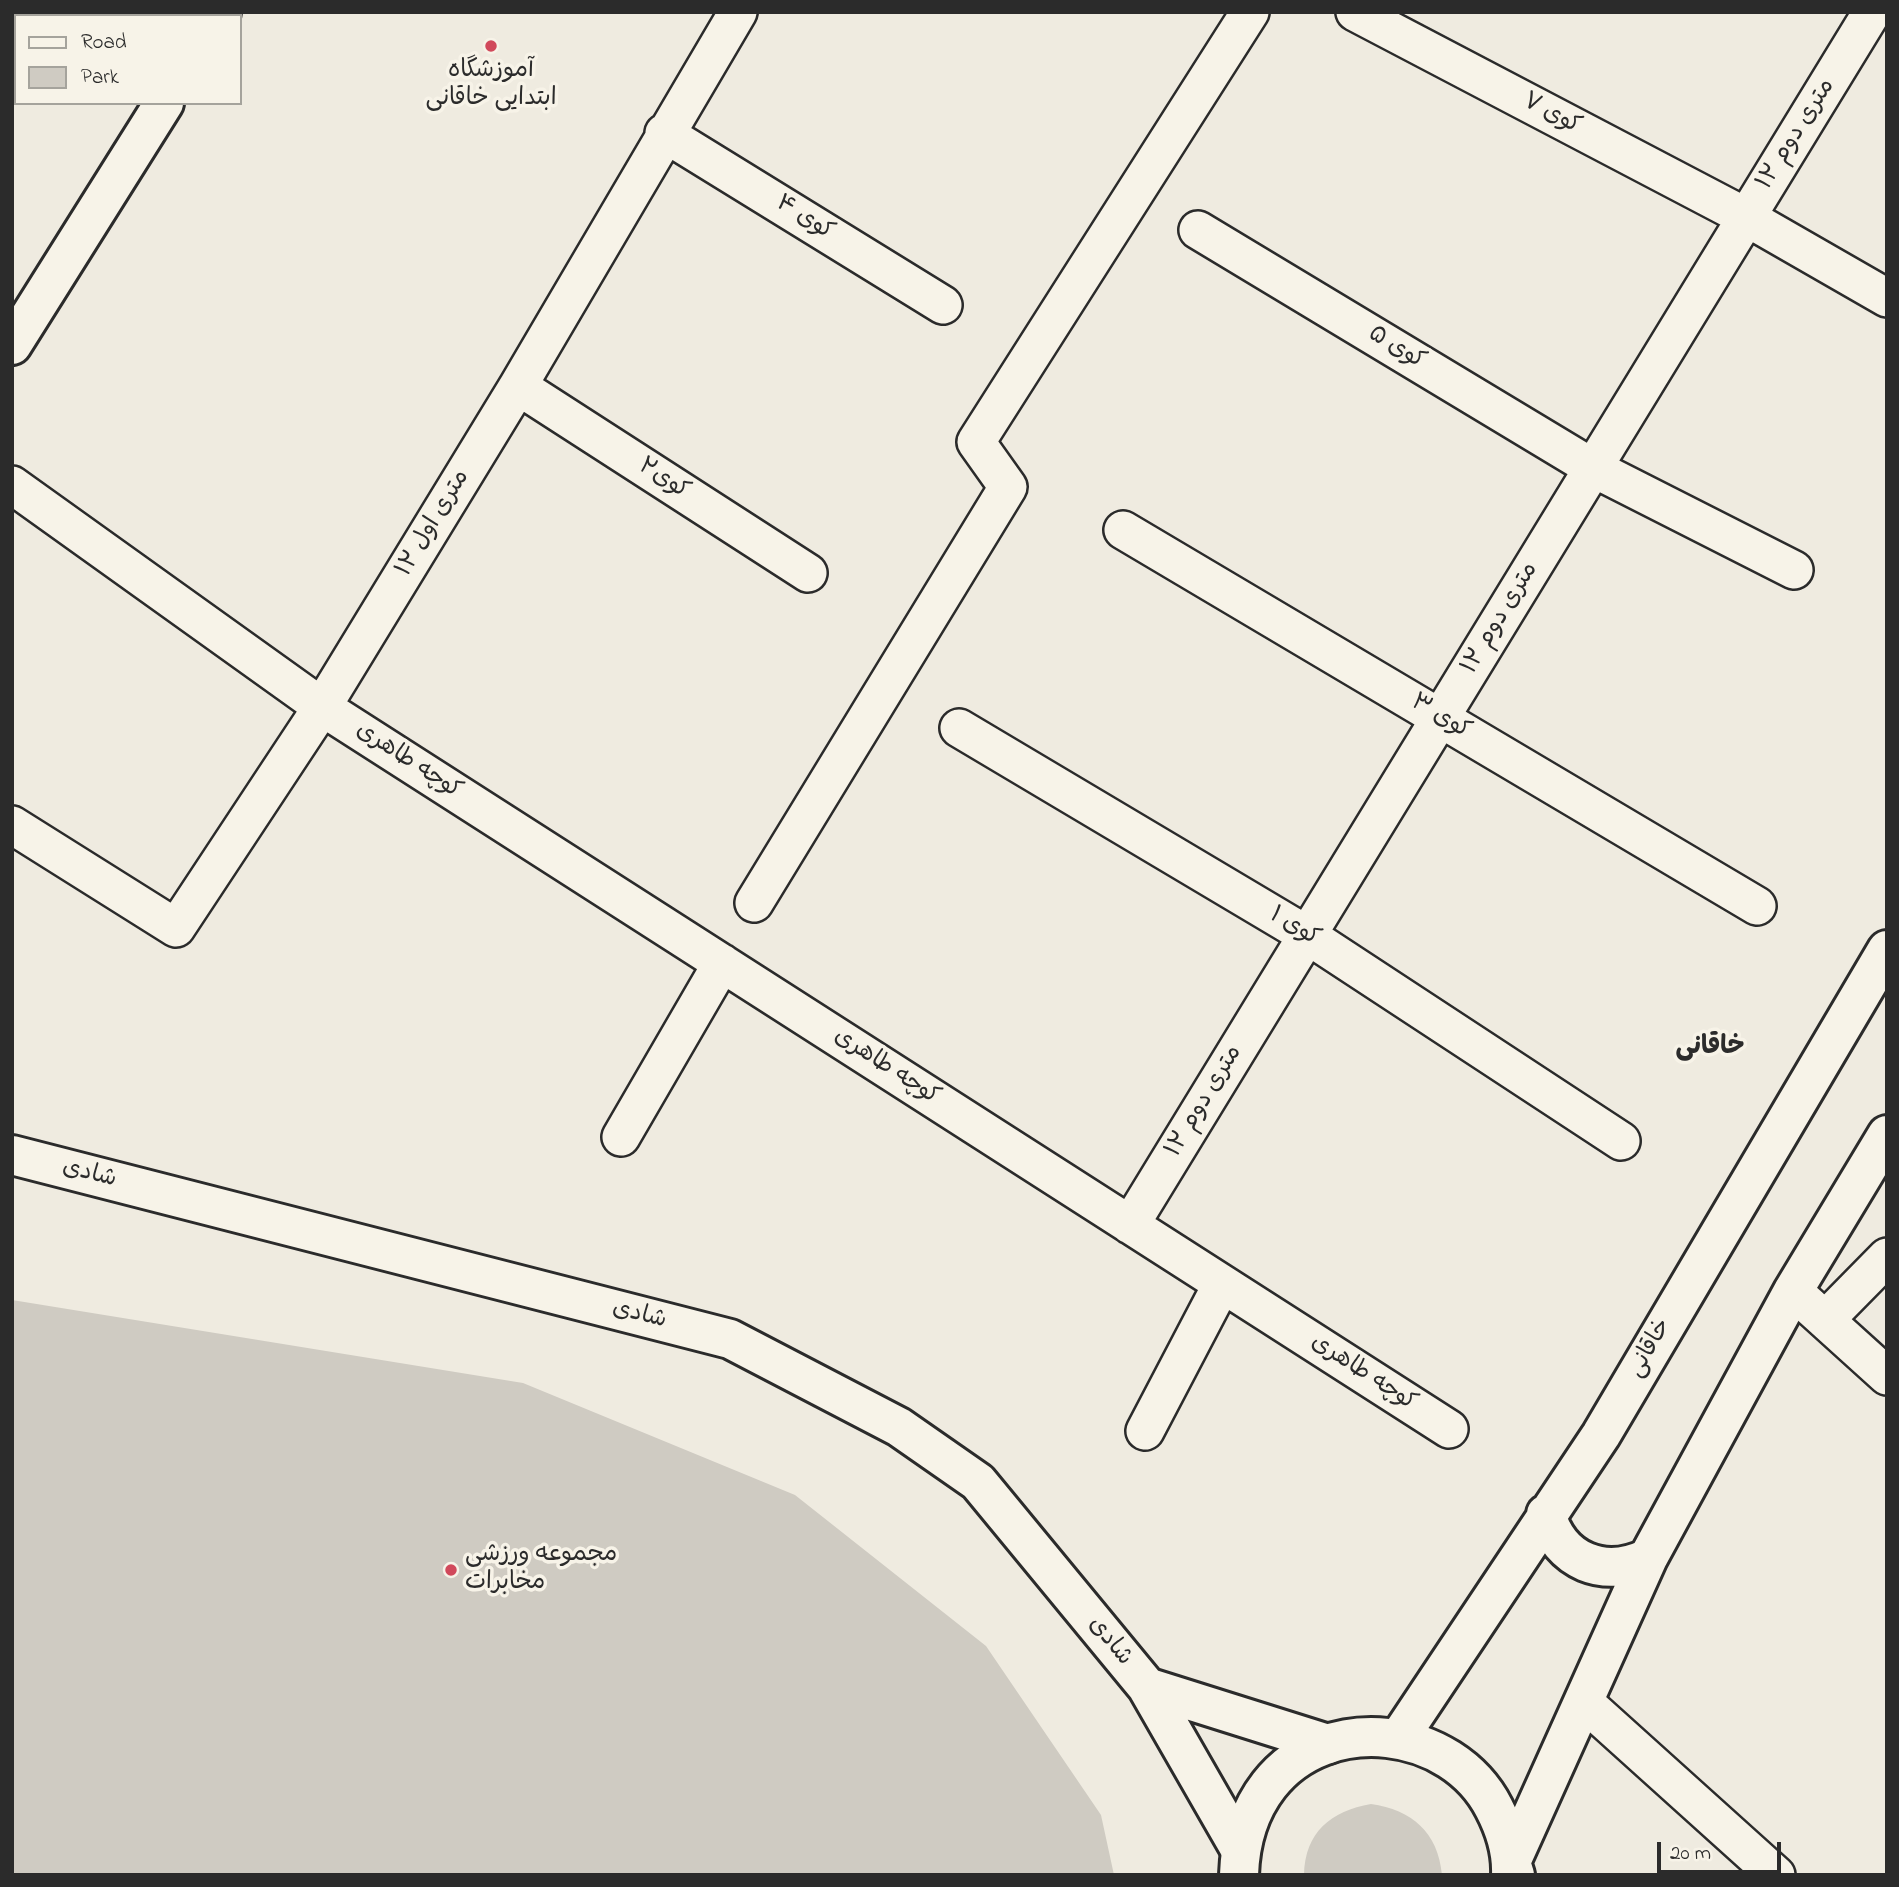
<!DOCTYPE html>
<meta charset="utf-8">
<style>
body{margin:0}
#map{position:relative;width:1899px;height:1887px;overflow:hidden;background:#efebe0;font-family:"Indie Flower",sans-serif}
canvas{display:block}
.frame{position:absolute;inset:0;border:14px solid #2b2b2b;pointer-events:none}
.legend{position:absolute;left:14px;top:14px;width:228px;height:91px;box-sizing:border-box;background:#f7f3e8;border:2px solid #a5a39c;margin:0;padding:9px 12px;list-style:none;font-size:21px;color:#2b2b2b}
.legend li{display:flex;align-items:center;gap:14px;height:35px}
.legend b{width:35px;border:2px solid #a5a39c}
.scale{position:absolute;left:1657px;top:1842px;width:124px;height:32px;box-sizing:border-box;border:4px solid #2b2b2b;border-top:0;padding-left:9px;font-size:21px;line-height:24px;white-space:nowrap;color:#2b2b2b;-webkit-text-stroke:5px #f7f3e8;paint-order:stroke}
</style>
<div id="map">
<canvas width="1899" height="1887"></canvas>
<div class="frame"></div>
<ul class="legend">
<li><b style="height:9px;background:#f7f3e8"></b>Road</li>
<li><b style="height:19px;background:#cfcbc2"></b>Park</li>
</ul>
<div class="scale">20 m</div>
</div>
<script>
const c = document.querySelector('canvas').getContext('2d');
c.lineJoin = 'round';
function fillPath(path, color) { c.fillStyle = color; c.fill(path, 'evenodd'); }
function strokePath(path, color, width, dash) { c.strokeStyle = color; c.lineWidth = width; c.lineCap = dash ? 'butt' : 'round'; c.setLineDash(dash || []); c.stroke(path); }
function write(font, color, halo, rows, align = 'center') {
  c.font = font + ' "Indie Flower","Playpen Sans Arabic",sans-serif'; c.lineWidth = 7; c.setLineDash([]); c.textBaseline = 'middle'; c.strokeStyle = halo; c.fillStyle = color; for (const [text, x, y, turn = 0] of rows) {
    c.save(); c.translate(x, y); c.rotate((+turn || 0) * Math.PI / 180); c.textAlign = isNaN(turn) ? turn : align; if (halo) c.strokeText(text, 0, 0); c.fillText(text, 0, 0); c.restore();
  }
}
const green = new Path2D(`
 M 12,1300 L 523,1383 L 795,1495 L 986,1646 L 1101,1815 L 1114,1875 L 12,1875 Z
 M 1371,1804 C 1412,1810 1438,1832 1442,1875 L 1304,1875 C 1305,1832 1331,1811 1371,1804 Z`);
const minor = new Path2D(`
 M 1355,12 L 1746,217 L 1887,298
 M 664,133 L 943,305
 M 1198,230 L 1593,468 L 1794,570
 M 518,386 L 808,573
 M 12,485 L 322,707 L 1449,1429
 M 1123,530 L 1757,906
 M 959,728 L 1307,935 L 1621,1141
 M 12,825 L 176,928 L 322,707 L 518,386 L 738,12
 M 754,903 L 1008,487 L 976,442 L 1250,12
 M 621,1137 L 722,963
 M 1130,1225 L 1872,12
 M 1793,1291 L 1887,1376
 M 1826,1319 L 1887,1257
 M 1145,1431 L 1222,1284
 M 1584,1702 L 1776,1875`);
const tertiary = new Path2D(`
 M 219,16 L 221,12
 M 12,345 L 164,103
 M 12,1155 L 730,1339 L 899,1427 L 978,1482 L 1147,1687 L 1240,1849
 M 1546,1514 C 1560,1562 1604,1579 1648,1558
 M 1147,1687 L 1328,1744
 M 1399,1738 L 1601,1435 L 1887,950
 M 1515,1875 L 1511,1862 L 1648,1558 L 1793,1291 L 1887,1135`);
const secondary = new Path2D(`
 M 1239,1875 C 1240,1842 1248,1812 1269,1785 C 1327,1711 1452,1726 1494,1808 C 1505,1829 1512,1851 1511,1875`);
const markers = [
 [491,46,7,"#d1495b"],
 [451,1570,7,"#d1495b"]
];
const poiNames = [
 ["آموزشگاه",491,72],
 ["ابتدایی خاقانی",491,100],
 ["مجموعه ورزشی",465,1556,"left"],
 ["مخابرات",465,1584,"left"]
];
const streetNames = [
 ["کوی ۷",1551,115,28],
 ["۱۲ متری دوم",1797,135,-58],
 ["کوی ۴",804,219,32],
 ["کوی ۵",1396,349,31],
 ["کوی۲",663,480,33],
 ["۱۲ متری اول",434,524,-59],
 ["۱۲ متری دوم",1501,619,-59],
 ["کوی ۳",1440,718,31],
 ["کوچه طاهری",408,762,33],
 ["کوی ۱",1294,928,31],
 ["کوچه طاهری",886,1068,33],
 ["۱۲ متری دوم",1205,1102,-59],
 ["شادی",89,1175,14],
 ["شادی",639,1316,14],
 ["خاقانی",1651,1349,-60],
 ["کوچه طاهری",1363,1374,33],
 ["شادی",1109,1642,51]
];
const neighbourhoodNames = [
 ["خاقانی",1710,1049]
];
fillPath(green, '#cfcbc2');
strokePath(minor, '#2b2b2b', 42);
strokePath(tertiary, '#2b2b2b', 44);
strokePath(secondary, '#2b2b2b', 44);
strokePath(minor, '#f7f3e8', 37);
strokePath(tertiary, '#f7f3e8', 38);
strokePath(secondary, '#f7f3e8', 38);
for (const [x, y, r, color] of markers) { const dot = new Path2D(); dot.arc(x, y, r, 0, 2 * Math.PI); c.fillStyle = color; c.fill(dot); strokePath(dot, '#f7f3e8', 2.5); }
write('24px', '#2b2b2b', '#f7f3e8', poiNames);
write('24px', '#2b2b2b', '#f7f3e8', streetNames);
write('bold 26px', '#2b2b2b', '#f7f3e8', neighbourhoodNames);
</script>
